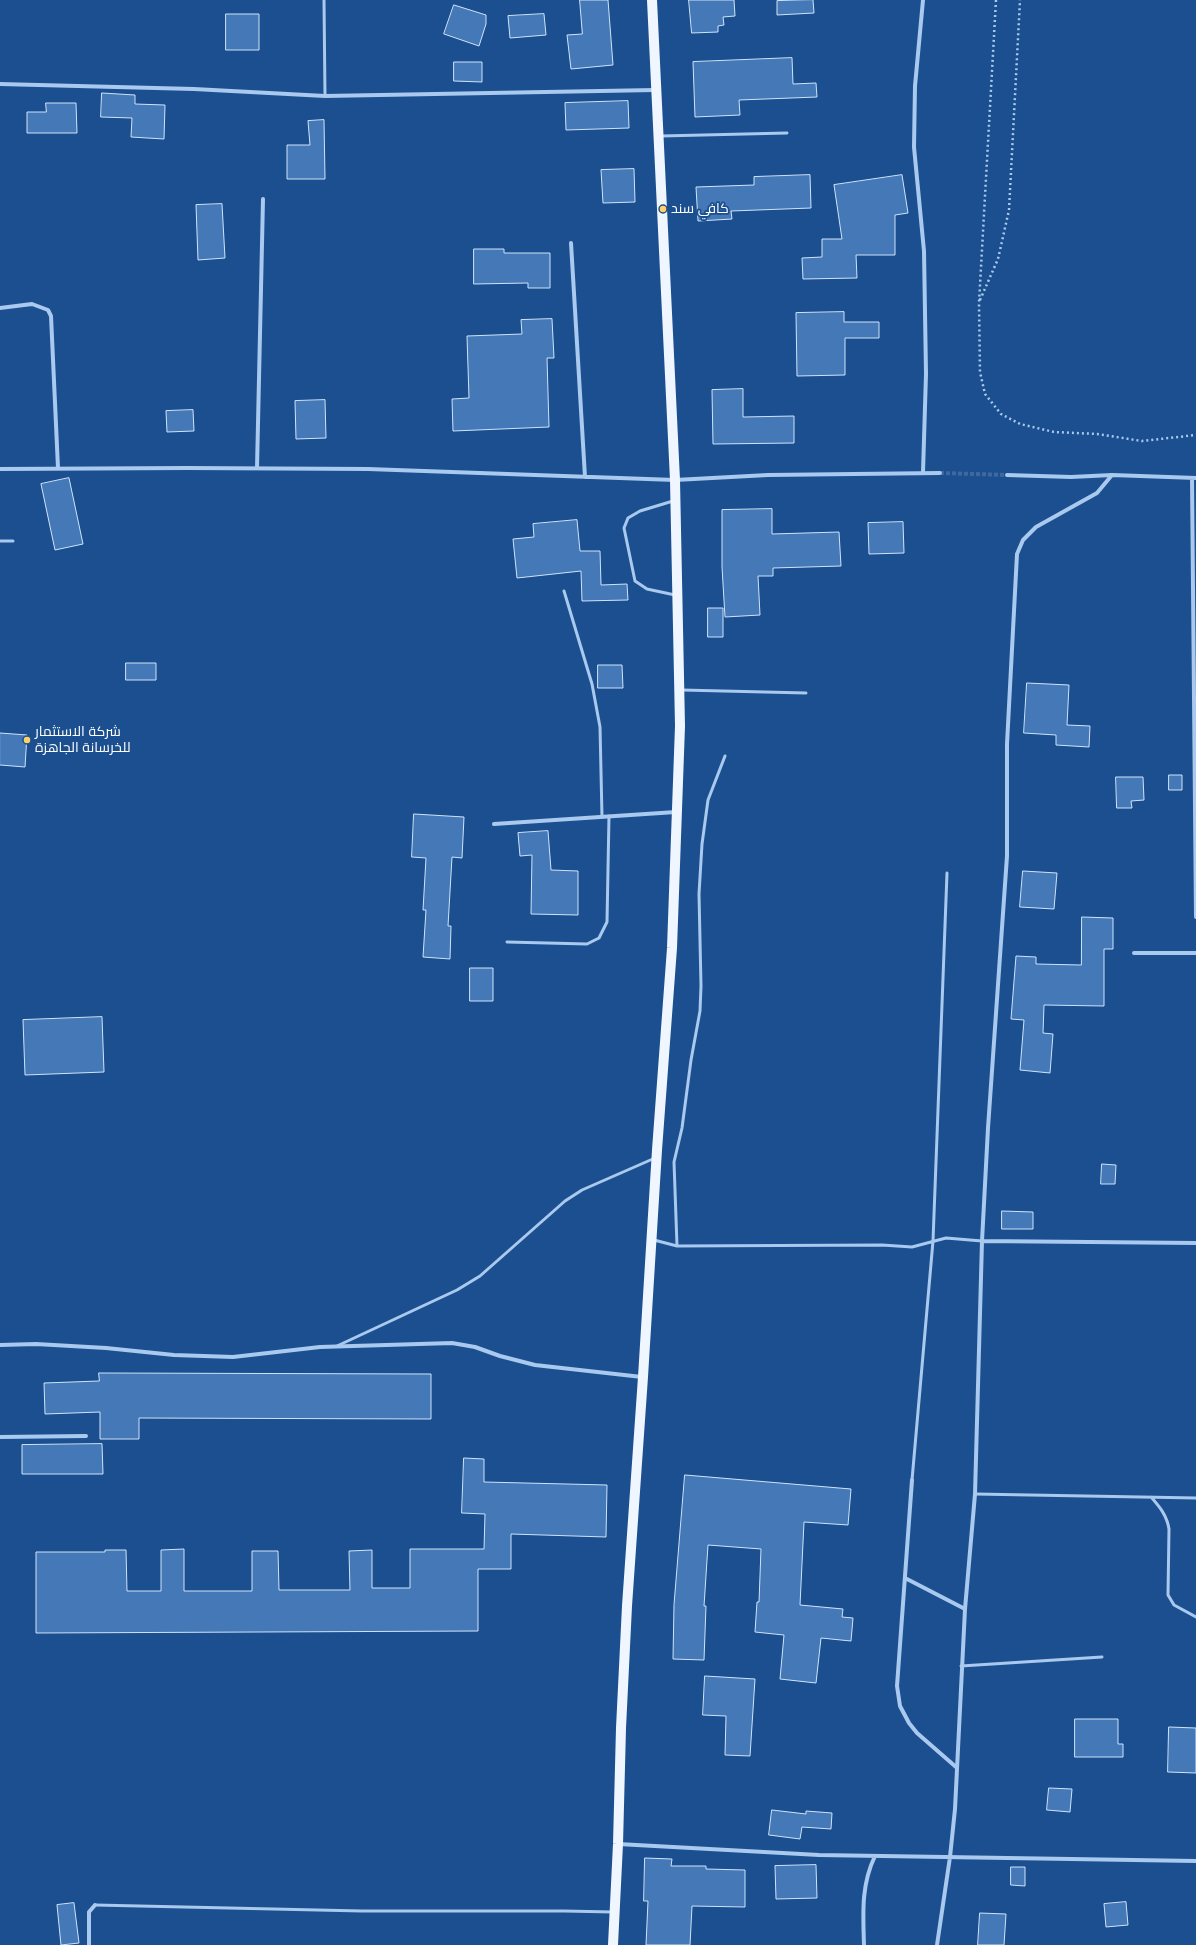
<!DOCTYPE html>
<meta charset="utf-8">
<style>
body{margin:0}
canvas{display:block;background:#1b4f8f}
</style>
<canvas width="1196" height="1945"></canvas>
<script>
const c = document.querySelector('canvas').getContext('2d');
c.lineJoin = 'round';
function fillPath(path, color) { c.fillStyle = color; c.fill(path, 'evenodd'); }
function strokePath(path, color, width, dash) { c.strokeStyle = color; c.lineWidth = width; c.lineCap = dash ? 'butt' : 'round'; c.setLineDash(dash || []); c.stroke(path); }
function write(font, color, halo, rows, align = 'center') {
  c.font = font + ' Mulish,Cairo,sans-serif'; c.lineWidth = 3.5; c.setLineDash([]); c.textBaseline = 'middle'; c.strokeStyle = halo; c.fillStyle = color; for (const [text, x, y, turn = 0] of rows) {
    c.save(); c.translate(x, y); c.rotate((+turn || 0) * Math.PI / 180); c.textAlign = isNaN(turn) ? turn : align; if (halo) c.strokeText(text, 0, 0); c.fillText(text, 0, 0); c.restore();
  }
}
const building = new Path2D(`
 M 580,0 L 608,0 L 613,65 L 571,69 L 567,35 L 582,34 Z
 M 689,0 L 734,0 L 735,16 L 723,17 L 724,25 L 718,26 L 718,32 L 692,33 Z
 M 813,0 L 814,13 L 777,15 L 777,1 Z
 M 454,5 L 486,15 L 486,24 L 479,46 L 444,34 Z
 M 226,14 L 259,14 L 259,50 L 226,50 Z
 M 544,14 L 546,35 L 510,38 L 508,16 Z
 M 792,58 L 793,84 L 816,83 L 817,97 L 739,100 L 740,115 L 695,117 L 693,62 Z
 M 454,62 L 482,62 L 482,82 L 454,81 Z
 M 102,93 L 135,95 L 135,104 L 165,105 L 164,139 L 131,137 L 132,118 L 101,117 Z
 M 628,101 L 629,128 L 566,130 L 565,103 Z
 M 46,103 L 76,103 L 77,133 L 27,133 L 27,112 L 46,112 Z
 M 324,120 L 325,179 L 287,179 L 287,145 L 310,145 L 308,121 Z
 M 634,169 L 635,202 L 603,203 L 601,170 Z
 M 810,175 L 811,208 L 731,211 L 732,219 L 698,221 L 696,187 L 754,185 L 754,177 Z
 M 902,175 L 908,213 L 895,215 L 895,255 L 856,255 L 857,278 L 803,279 L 802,258 L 822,257 L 822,239 L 842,239 L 834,185 Z
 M 222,204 L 225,258 L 198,260 L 196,205 Z
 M 474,249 L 504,249 L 504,253 L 550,253 L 550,288 L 528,288 L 528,283 L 474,284 Z
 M 844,312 L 844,322 L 879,322 L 879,338 L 845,338 L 845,375 L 797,376 L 796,313 Z
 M 552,319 L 554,358 L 547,358 L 549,427 L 453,431 L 452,399 L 469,398 L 467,336 L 522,334 L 521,320 Z
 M 743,389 L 743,417 L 794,416 L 794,443 L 713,444 L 712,390 Z
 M 325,400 L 326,438 L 296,439 L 295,401 Z
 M 193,410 L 194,431 L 167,432 L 166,411 Z
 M 69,478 L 83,544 L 55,550 L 41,484 Z
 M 772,509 L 772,534 L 839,532 L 841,566 L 773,568 L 773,576 L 758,576 L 760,615 L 725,617 L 722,567 L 722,510 Z
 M 577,520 L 580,551 L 600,551 L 601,585 L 627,584 L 628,600 L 582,601 L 581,571 L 517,578 L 513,539 L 534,537 L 533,524 Z
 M 903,522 L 904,553 L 869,554 L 868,523 Z
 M 708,608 L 723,608 L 723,637 L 708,637 Z
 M 126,663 L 156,663 L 156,680 L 126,680 Z
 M 598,665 L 622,665 L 623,688 L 598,688 Z
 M 1027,683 L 1069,685 L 1067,725 L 1090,726 L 1089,747 L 1056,745 L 1056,735 L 1024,733 Z
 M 0,733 L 27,735 L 25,767 L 0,765 Z
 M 1169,775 L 1182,775 L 1182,790 L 1169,790 Z
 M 1116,777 L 1143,777 L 1144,800 L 1131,801 L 1132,808 L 1117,808 Z
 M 414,814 L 464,817 L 462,858 L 452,857 L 448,926 L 451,926 L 450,959 L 423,957 L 426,910 L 423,910 L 426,858 L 412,857 Z
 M 548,831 L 551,870 L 578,871 L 578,915 L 531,914 L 532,855 L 520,856 L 518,833 Z
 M 1023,871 L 1057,873 L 1054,909 L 1020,907 Z
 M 1082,917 L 1113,918 L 1113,949 L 1104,949 L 1104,1006 L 1044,1005 L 1043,1033 L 1053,1034 L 1050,1073 L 1020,1070 L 1024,1020 L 1011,1019 L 1016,956 L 1036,957 L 1036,964 L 1081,965 Z
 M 470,968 L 493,968 L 493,1001 L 470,1001 Z
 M 102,1017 L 104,1072 L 25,1075 L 23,1020 Z
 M 1102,1164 L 1116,1165 L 1115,1184 L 1101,1184 Z
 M 1002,1211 L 1033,1212 L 1033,1229 L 1002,1229 Z
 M 99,1373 L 431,1374 L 431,1419 L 139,1418 L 139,1439 L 100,1439 L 100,1412 L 45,1414 L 44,1383 L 99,1381 Z
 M 102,1444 L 103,1474 L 22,1474 L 22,1445 Z
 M 464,1458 L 484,1459 L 484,1482 L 607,1485 L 606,1537 L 511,1534 L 511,1569 L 478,1569 L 478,1631 L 36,1633 L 36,1552 L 105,1552 L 105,1550 L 126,1550 L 127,1591 L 161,1591 L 161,1550 L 184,1549 L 184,1591 L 252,1591 L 252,1551 L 278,1551 L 279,1590 L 350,1590 L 349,1551 L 372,1550 L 372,1588 L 410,1588 L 410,1549 L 484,1549 L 485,1514 L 462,1513 Z
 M 685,1475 L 851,1489 L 848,1525 L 804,1522 L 800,1605 L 843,1609 L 842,1617 L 853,1618 L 851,1641 L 821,1638 L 816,1683 L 780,1679 L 784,1635 L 755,1632 L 757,1602 L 759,1602 L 761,1549 L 708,1545 L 704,1606 L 706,1606 L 704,1660 L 673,1659 L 674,1605 Z
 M 705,1676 L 755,1679 L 750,1756 L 725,1755 L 726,1716 L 703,1715 Z
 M 1075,1719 L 1118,1719 L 1118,1744 L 1123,1744 L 1123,1757 L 1075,1757 Z
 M 1169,1727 L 1196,1728 L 1196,1773 L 1168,1772 Z
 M 1049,1788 L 1072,1789 L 1070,1812 L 1047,1810 Z
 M 772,1810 L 806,1814 L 806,1811 L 832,1813 L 831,1829 L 802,1827 L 800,1839 L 769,1835 Z
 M 645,1858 L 672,1859 L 671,1866 L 706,1866 L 706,1869 L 745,1870 L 745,1907 L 692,1906 L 690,1945 L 646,1945 L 648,1901 L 644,1901 Z
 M 816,1865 L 817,1898 L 776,1899 L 775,1866 Z
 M 1011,1867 L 1025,1867 L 1025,1886 L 1011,1885 Z
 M 1126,1902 L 1128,1925 L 1106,1927 L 1104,1904 Z
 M 74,1903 L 79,1943 L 61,1945 L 57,1905 Z
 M 980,1913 L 1006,1914 L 1004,1945 L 978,1945 Z`);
const streetTunnel = new Path2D(`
 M 940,473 L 1007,475`);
const path = new Path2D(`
 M 996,0 L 979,303 L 980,372 L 985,394 L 1001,414 L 1020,424 L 1054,432 L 1097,434 L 1142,441 L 1196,435
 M 980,300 L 998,259 L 1009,210 L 1020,0`);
const lane = new Path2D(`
 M 324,0 L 325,96
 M 661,136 L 787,133
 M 673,501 L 640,511 L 628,518 L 624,528 L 635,581 L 647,589 L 675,595
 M 0,541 L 13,541
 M 564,591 L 592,684 L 600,727 L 602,817
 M 682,690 L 806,693
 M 507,942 L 587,944 L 599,938 L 607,922 L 609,816
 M 654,1240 L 677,1246 L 882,1245 L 912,1247 L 946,1238 L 982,1241
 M 677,1246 L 674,1162 L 682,1128 L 691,1060 L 700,1011 L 701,986 L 699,894 L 702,844 L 708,800 L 725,756
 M 337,1346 L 457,1290 L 480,1276 L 565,1201 L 582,1190 L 655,1158
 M 912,1480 L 933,1241 L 947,873
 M 975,1494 L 1196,1498
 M 1151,1497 C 1160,1507 1167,1516 1169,1529 L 1168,1595 L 1174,1605 L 1196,1617
 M 961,1666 L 1102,1657
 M 95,1905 L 362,1911 L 564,1911 L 613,1912`);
const street = new Path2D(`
 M 923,0 L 915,86 L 914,147 L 924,251 L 926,374 L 923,472
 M 0,84 L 194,89 L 325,96 L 655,90
 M 571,243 L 585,477
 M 0,308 L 32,304 L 48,310 L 51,316 L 58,468
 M 257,468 L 263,199
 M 0,469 L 187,468 L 368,469 L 675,480 L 768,475 L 940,473
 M 1007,475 L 1071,477 L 1112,475 L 1196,478
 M 1192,478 L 1196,917
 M 494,824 L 676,812
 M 1134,953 L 1196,953
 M 982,1241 L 1196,1243
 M 0,1345 L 36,1344 L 106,1348 L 174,1355 L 233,1357 L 320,1347 L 452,1343 L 475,1347 L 500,1356 L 535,1365 L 642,1377
 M 0,1437 L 86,1436
 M 912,1480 L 897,1686 L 900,1706 L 909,1723 L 917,1733 L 956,1767
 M 905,1578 L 965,1609
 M 618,1844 L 819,1855 L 1196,1861
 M 89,1945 L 89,1912 L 95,1905
 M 864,1945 C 863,1913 861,1885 875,1856
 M 937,1945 L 950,1857 L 955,1809 L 965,1609 L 975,1494 L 982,1241 L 988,1128 L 1007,856 L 1007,744 L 1017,554 L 1023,540 L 1036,527 L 1097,493 L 1112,475`);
const primary = new Path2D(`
 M 613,1945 L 618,1844 L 621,1728 L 627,1606 L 643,1377 L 657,1150 L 672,948 L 680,726 L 675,480 L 652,0`);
const markers = [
 [663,209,4,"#ffd166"],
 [27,740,4,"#ffd166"]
];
const poiNames = [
 ["كافي سند",671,209],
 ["شركة الاستثمار",35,732],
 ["للخرسانة الجاهزة",35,748]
];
fillPath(building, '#4478b7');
strokePath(building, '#cfe3fa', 1);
strokePath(streetTunnel, '#3d69a0', 4, [4, 2]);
strokePath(path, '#a9c9ee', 2.5, [2, 3]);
strokePath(lane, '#a9c9ee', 3);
strokePath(street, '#a9c9ee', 4);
strokePath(primary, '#f0f6ff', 10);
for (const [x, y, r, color] of markers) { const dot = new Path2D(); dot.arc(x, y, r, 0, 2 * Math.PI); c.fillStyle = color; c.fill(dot); strokePath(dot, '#1b4f8f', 1.5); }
write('14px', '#fff', '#1b4f8f', poiNames, 'left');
</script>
